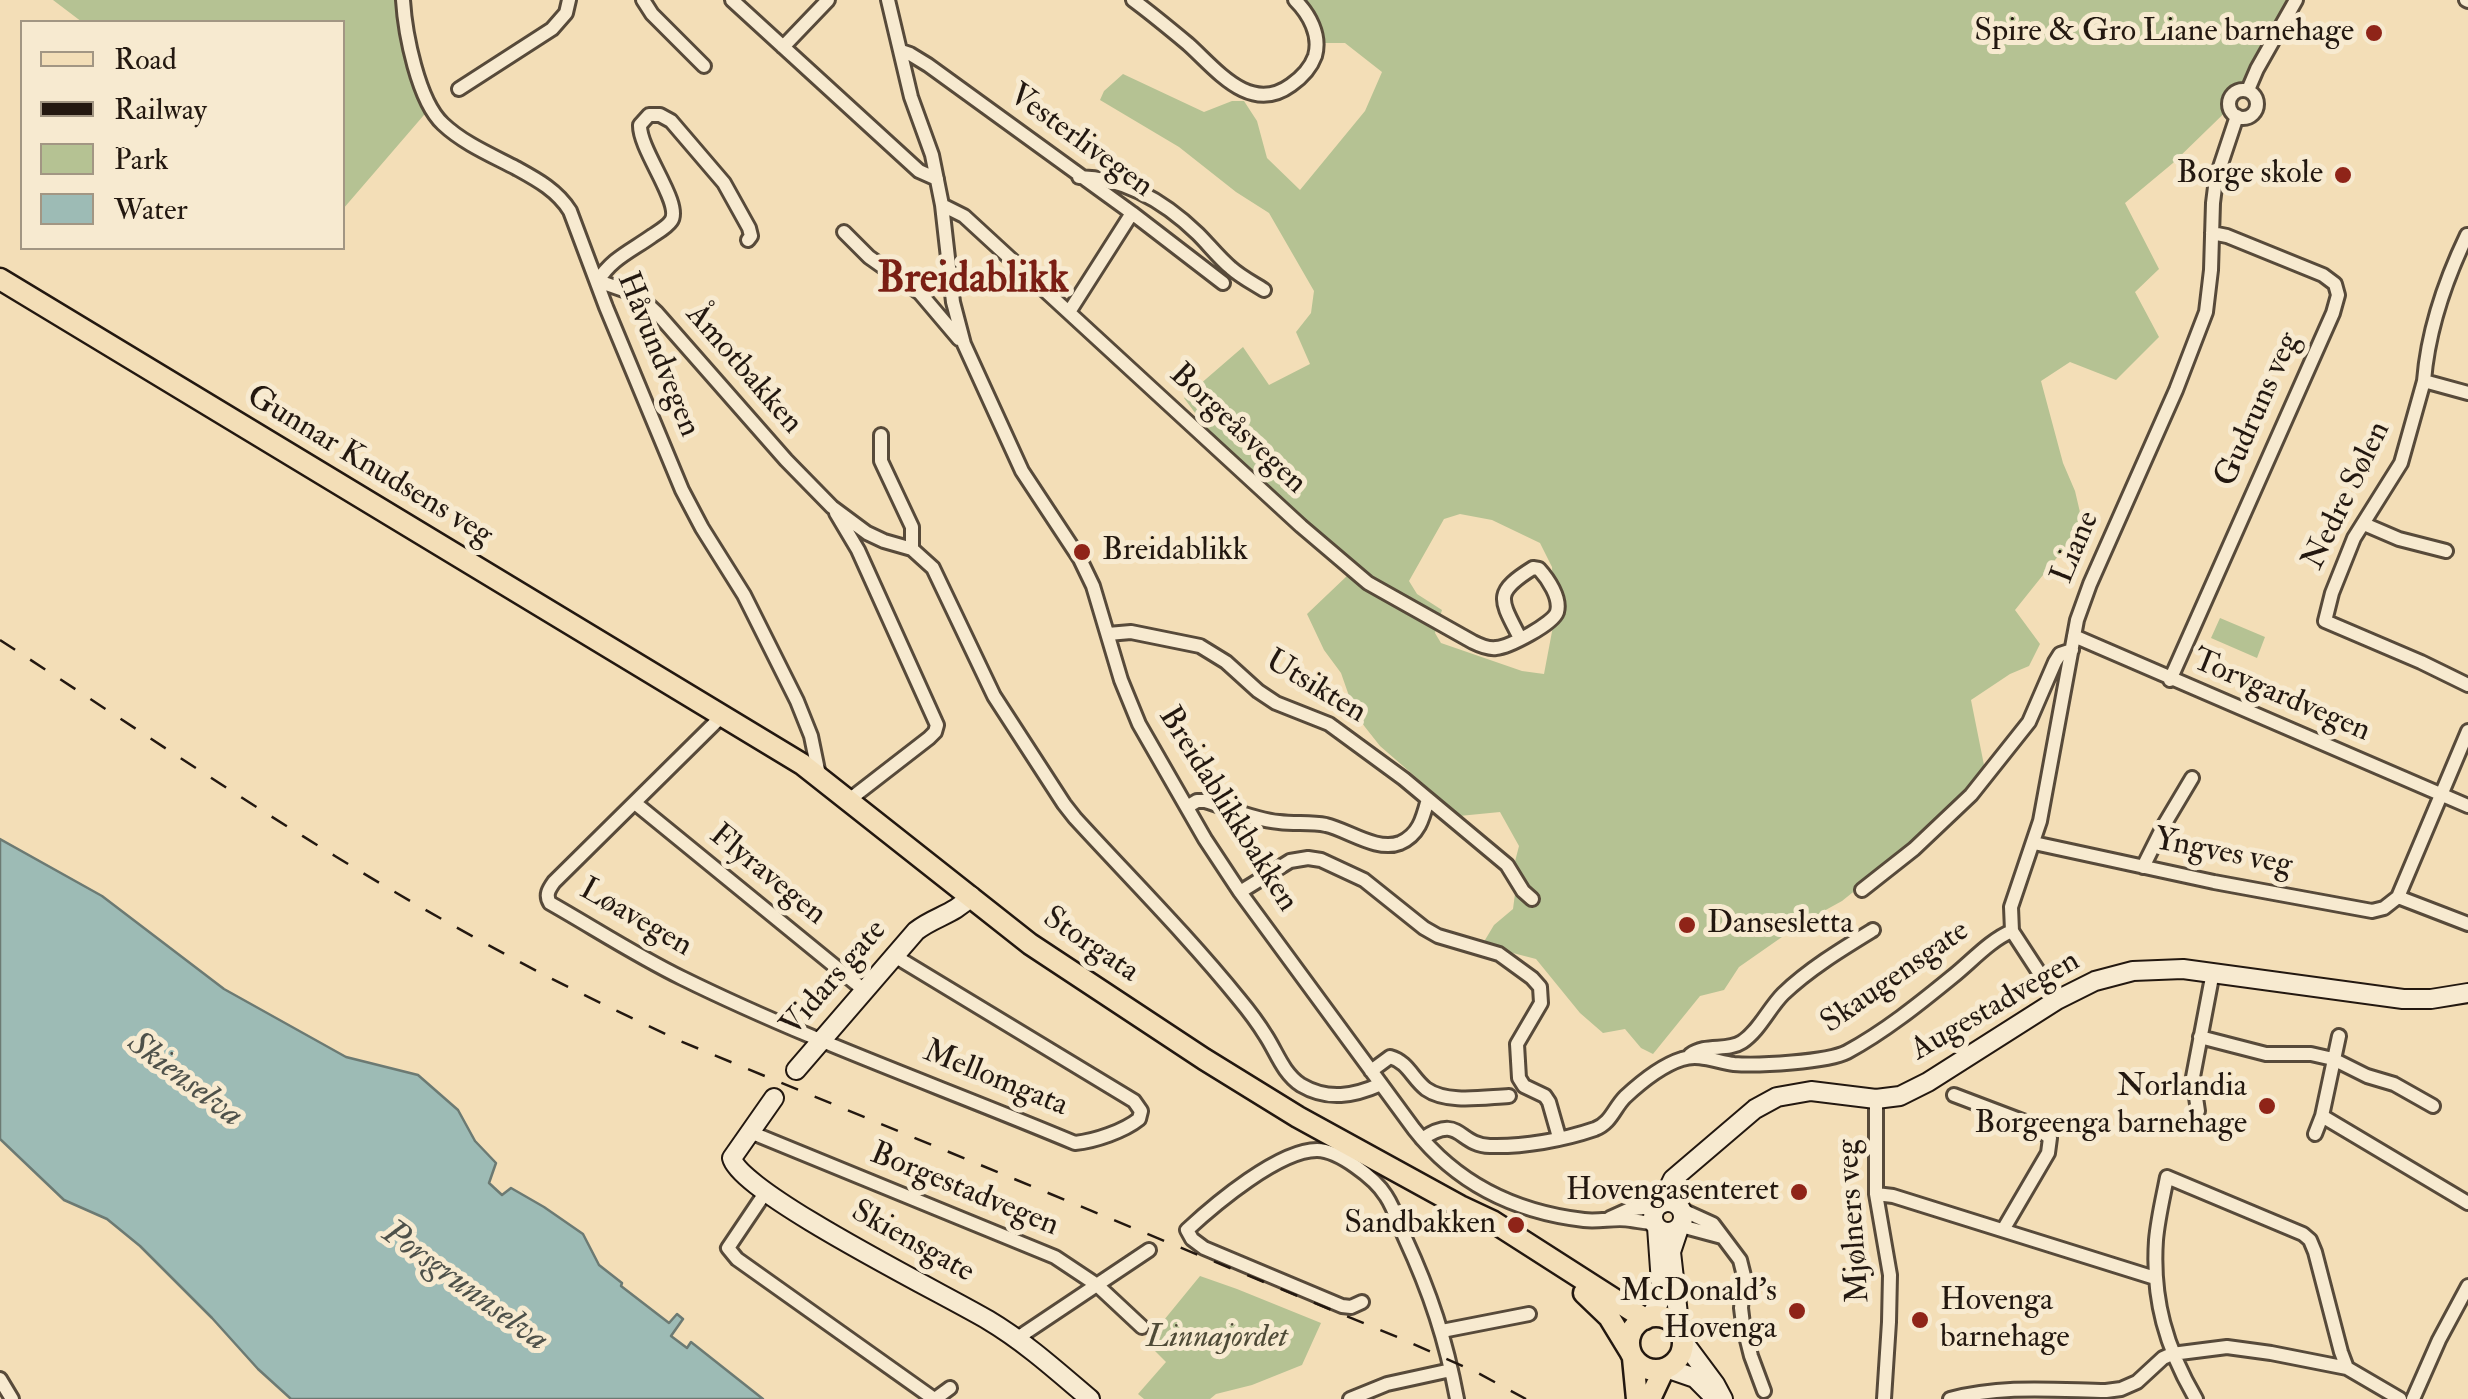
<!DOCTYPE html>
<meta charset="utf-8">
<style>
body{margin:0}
#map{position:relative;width:2468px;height:1399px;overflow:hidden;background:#f3deb7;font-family:"IM FELL Double Pica",serif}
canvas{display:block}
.legend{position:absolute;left:20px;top:20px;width:325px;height:230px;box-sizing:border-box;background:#f7ead0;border:2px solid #a29683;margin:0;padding:12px 18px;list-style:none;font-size:30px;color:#231810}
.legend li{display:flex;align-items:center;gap:20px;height:50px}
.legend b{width:50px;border:2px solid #a29683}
</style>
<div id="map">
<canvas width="2468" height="1399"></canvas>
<ul class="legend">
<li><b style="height:12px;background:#f3deb7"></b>Road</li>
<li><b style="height:12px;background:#231810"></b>Railway</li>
<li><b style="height:28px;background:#b5c293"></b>Park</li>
<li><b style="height:28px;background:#9dbbb5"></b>Water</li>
</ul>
</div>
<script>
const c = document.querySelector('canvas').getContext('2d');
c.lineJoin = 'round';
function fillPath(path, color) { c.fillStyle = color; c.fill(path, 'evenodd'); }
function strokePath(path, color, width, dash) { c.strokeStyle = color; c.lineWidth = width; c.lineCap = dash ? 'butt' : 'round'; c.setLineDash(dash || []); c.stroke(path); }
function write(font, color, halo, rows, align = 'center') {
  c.font = font + ' "IM FELL Double Pica",serif'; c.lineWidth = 10; c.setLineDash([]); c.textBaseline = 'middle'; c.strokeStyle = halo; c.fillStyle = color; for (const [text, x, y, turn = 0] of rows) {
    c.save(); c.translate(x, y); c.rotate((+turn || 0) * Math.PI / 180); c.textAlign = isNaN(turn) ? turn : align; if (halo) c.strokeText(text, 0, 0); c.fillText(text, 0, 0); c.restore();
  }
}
const green = new Path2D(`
 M 53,0 L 403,0 L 430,108 L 343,209 L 342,22 L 82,22 Z
 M 1303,0 L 2302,0 L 2244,94 L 2173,163 L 2125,203 L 2159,269 L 2135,292 L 2159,337 L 2116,380 L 2070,362 L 2041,381 L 2063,463 L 2075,491 L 2083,525 L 2015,610 L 2040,644 L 2029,666 L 2010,674 L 1971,700 L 1986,775 L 1928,832 L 1842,901 L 1802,923 L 1739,967 L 1724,990 L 1700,996 L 1653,1054 L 1641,1048 L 1625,1029 L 1603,1033 L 1580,1013 L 1536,959 L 1482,945 L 1494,925 L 1513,909 L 1516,886 L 1511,877 L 1519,846 L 1500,812 L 1449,817 L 1434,806 L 1433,792 L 1380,746 L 1365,727 L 1355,713 L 1341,673 L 1324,650 L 1307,614 L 1349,574 L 1216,441 L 1184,398 L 1243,347 L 1269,385 L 1310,364 L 1296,332 L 1311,313 L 1314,291 L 1269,213 L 1236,192 L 1179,147 L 1100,100 L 1104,91 L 1123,74 L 1204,112 L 1232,101 L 1244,101 L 1257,121 L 1267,158 L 1300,190 L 1365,111 L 1382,72 L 1345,43 L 1325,43 L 1320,24 ZM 1460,514 L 1492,520 L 1540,543 L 1552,567 L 1554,621 L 1544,674 L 1522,671 L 1441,643 L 1435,633 L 1442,610 L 1417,594 L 1409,581 L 1444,519 Z
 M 2220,618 L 2265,637 L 2257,658 L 2211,638 Z
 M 1200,1276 L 1237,1289 L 1321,1323 L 1302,1365 L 1252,1385 L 1216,1394 L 1210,1399 L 1144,1399 L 1138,1394 L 1166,1362 L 1146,1342 Z`);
const water = new Path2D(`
 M 0,839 L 102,896 L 224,989 L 346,1057 L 418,1075 L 458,1110 L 475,1141 L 496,1163 L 489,1183 L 502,1195 L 511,1188 L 544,1207 L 583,1234 L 599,1265 L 622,1283 L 621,1286 L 669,1323 L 677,1314 L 683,1319 L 671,1336 L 687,1348 L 691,1342 L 763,1399 L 291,1399 L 258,1369 L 212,1318 L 140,1246 L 107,1219 L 64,1200 L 0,1139 Z`);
const street = new Path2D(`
 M 403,0 C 405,33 418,101 443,124 C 463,143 491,155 516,168 C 536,179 557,190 570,211 L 606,307 L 682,490 L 702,528 L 744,595 L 797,701 L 811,736 L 819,775
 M 643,0 L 652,14 L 704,66
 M 732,0 L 919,171 L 937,179
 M 888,0 L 911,97 L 932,155 L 942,205 L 953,302 L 964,344 L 1022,471 L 1080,559 L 1093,586 L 1121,680 L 1139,724 L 1205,839 L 1240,892 L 1414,1129 C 1457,1184 1515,1212 1584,1220 C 1600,1222 1616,1217 1631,1220 C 1639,1221 1646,1223 1655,1223
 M 1133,0 C 1152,14 1170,29 1188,44 C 1216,69 1250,115 1291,85 C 1301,78 1311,67 1315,56 C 1321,35 1309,14 1295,0
 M 2466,0 L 2468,1
 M 783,47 L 828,0
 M 901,51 L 910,54 L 928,65 L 1132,213 L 1223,283
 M 459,89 L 552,29 L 566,13 L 569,0
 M 2248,90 L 2257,69 L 2296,0
 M2229 104a14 14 0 1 1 28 0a14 14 0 1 1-28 0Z
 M 1079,177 C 1125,178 1166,203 1198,234 C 1209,245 1219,258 1231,268 C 1241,277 1253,283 1264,290
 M 942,205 L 964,216 L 1301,526 L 1368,583 L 1473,642 C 1481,646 1488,649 1496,648 C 1509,647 1553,624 1557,612 C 1561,598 1548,579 1539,569 L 1533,568 C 1493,593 1500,599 1520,638
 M 844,232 L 869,257 L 920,293 L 959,339
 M 748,240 L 751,236 L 749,228 L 724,183 L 671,121 L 660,115 L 649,115 L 640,125 C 639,150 683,204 671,221 C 667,227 658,232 652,236 C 631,251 611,259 598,281 L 638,295 L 656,312 L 786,460 L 832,507 L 867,533 L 884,541 L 912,549 L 933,568 L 994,696 L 1064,804 L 1075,818 C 1130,878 1188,936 1239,999 C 1249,1011 1258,1023 1266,1036 C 1277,1053 1283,1073 1301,1085 C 1328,1101 1354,1096 1381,1084
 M 1069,312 L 1132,213
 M 2424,381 C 2428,330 2445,281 2467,235
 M 2468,393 L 2424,381 L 2401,463 L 2354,538 L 2332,593 L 2325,621 L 2421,662 L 2468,685
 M 881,435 L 881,461 L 912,527 L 912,549
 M 836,513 L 858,550 L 937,725 L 935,732 L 929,738 L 849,800
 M 2364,524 L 2399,539 L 2446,551
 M 1108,634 L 1131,632 L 1200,646 L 1226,662 L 1258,691 L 1276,703 L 1329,724 L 1404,779 L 1507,865 L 1523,891 L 1532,899
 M 2074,636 L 2468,806
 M 2170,680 L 2333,313 L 2338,295 L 2335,284 L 2323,275 L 2227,236 L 2212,233
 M 723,715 L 554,882 C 549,889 545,895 550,903 C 594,928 637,956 682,978 C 810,1041 944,1088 1075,1143 C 1095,1141 1124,1131 1139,1119 L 1141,1111 L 1134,1101 L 893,955
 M 635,803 L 864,990
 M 1187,807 L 1197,801 L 1205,801 C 1229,808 1255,820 1279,822 C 1295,824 1311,822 1326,825 C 1348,830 1377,852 1400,843 C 1419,835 1423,818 1428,799
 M 2034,843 L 2214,882 L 2372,911 L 2384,908 L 2398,897 L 2468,731
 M 2143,867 L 2164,825 L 2192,778
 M 1862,890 L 1914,849 L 1971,795 L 2029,722 L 2055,662 L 2060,654 L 2072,650
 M 1240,892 L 1290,861 L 1308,858 L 1321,860 L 1364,880 L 1424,928 L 1438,936 L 1499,954 L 1532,978 L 1540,987 L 1541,1003 L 1517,1044 L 1519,1078 L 1524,1086 L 1545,1096 L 1549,1102 L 1559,1137
 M 2398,897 L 2468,924
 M 2057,1000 L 2012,931 L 2011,907 L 2040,821 L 2077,620 L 2090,584 L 2176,390 L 2206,312 L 2211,270 L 2213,203 L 2216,179 L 2237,116
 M 2200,1037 L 2266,1054 L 2311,1054 L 2333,1059 L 2367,1076 L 2394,1084 L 2433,1106
 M 1690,1055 C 1706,1043 1727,1052 1742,1042 C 1759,1031 1769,1008 1783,994 C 1809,969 1842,949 1873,930
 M 1371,1071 L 1390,1057 C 1408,1062 1412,1078 1426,1089 C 1447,1104 1485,1097 1509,1096
 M 1954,1095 L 2033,1125 L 2050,1138 L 2048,1153 L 2003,1230
 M 1876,1099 L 1876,1194 L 1890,1275 L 1889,1322 L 1884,1399
 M 2198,1111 L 2193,1077 L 2213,972
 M 2322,1116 L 2468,1203
 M 750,1132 L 1055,1257 L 1097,1285 L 1142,1327
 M 2315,1134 L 2322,1116 L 2339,1036
 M 1422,1139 C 1461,1113 1457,1145 1490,1146 C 1523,1147 1563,1140 1595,1129 C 1611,1123 1614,1108 1625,1097 C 1640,1083 1663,1065 1682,1059 C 1699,1053 1717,1062 1734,1064 C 1757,1066 1828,1062 1847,1052 C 1884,1032 1919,1004 1952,977 C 1971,962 1990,940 2012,931
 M 765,1193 L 728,1248 L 737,1259 L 934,1399
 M 1876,1194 L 1893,1196 L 2155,1278
 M 1680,1209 L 1713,1224 L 1740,1260 L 1744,1276 L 1741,1308 L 1743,1324 L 1751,1356 L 1764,1391
 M 1610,1218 L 1630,1209 L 1658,1207
 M 1681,1226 L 1722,1237
 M 1362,1302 L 1351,1307 L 1342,1306 L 1204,1248 L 1192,1239 L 1187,1230 C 1215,1204 1279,1150 1317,1150 C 1338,1150 1375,1178 1386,1196 C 1394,1208 1399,1224 1405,1238 C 1430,1292 1446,1340 1457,1399
 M 1442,1331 L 1529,1314
 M 1016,1339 L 1149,1250
 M 0,1379 L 12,1399
 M 935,1399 L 950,1388
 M 1350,1399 L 1387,1384 L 1451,1370
 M 1950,1399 C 2002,1385 2053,1390 2106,1391 L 2121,1389 L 2137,1382 L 2163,1358 L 2172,1354 L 2227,1347 L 2271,1353 L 2347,1368 L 2400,1399
 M 2196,1399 C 2166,1348 2152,1299 2156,1240 C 2158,1218 2163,1198 2167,1177 L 2303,1234 L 2310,1240 L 2315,1252 L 2341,1352 L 2347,1368
 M 2413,1399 L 2439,1340 L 2468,1286`);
const secondary = new Path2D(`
 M 796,1070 L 916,931 C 935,916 954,915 971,896
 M 774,1098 L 732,1158 C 740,1193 946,1295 988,1320 C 1025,1342 1057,1371 1090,1399
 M1653 1217a15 15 0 1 1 30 0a15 15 0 1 1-30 0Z
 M 1661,1204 L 1673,1179 L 1680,1173 L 1755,1109 L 1777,1097 L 1811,1091 L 1876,1099 L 1900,1096 L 1928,1082 L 2057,1000 L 2095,981 L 2133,971 L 2183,969 L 2403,999 L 2431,999 L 2468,993
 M 1679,1228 L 1671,1252 L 1680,1332
 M 1650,1317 L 1662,1297 L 1657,1227
 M 1683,1341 L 1715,1384 L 1723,1399
 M 1666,1368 L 1695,1378 L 1712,1395`);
const primary = new Path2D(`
 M 0,279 L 802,764 L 1030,944 L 1204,1059 L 1298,1117 L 1460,1206 L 1492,1221 L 1645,1319
 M 1584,1293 L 1609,1317 L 1631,1353
 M1629 1343a27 27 0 1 1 54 0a27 27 0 1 1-54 0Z
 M 1633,1358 L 1637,1399
 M 1650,1399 L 1664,1369`);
const rail = new Path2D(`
 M 0,640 C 159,743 316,851 483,942 C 547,978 613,1009 680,1041 L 1402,1339 L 1476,1372 L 1526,1399`);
const markers = [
 [2374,33,10,"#8f2418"],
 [2343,175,10,"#8f2418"],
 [1082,552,10,"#8f2418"],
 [1687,925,10,"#8f2418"],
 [2267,1106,10,"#8f2418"],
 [1799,1192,10,"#8f2418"],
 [1516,1225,10,"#8f2418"],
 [1797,1311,10,"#8f2418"],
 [1920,1320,10,"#8f2418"]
];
const poiNames = [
 ["Spire & Gro Liane barnehage",2354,33],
 ["Borge skole",2323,175],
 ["Breidablikk",1102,552,"left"],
 ["Dansesletta",1707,925,"left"],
 ["Norlandia",2247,1088],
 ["Borgeenga barnehage",2247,1125],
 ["Hovengasenteret",1779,1192],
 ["Sandbakken",1496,1225],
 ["McDonald's",1777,1293],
 ["Hovenga",1777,1330],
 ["Hovenga",1940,1302,"left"],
 ["barnehage",1940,1339,"left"]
];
const streetNames = [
 ["Vesterlivegen",1080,142,36],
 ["Håvundvegen",657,355,68],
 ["Åmotbakken",743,370,49],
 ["Gudruns veg",2259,410,-66],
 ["Borgeåsvegen",1237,430,43],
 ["Gunnar Knudsens veg",369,467,31],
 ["Nedre Sølen",2348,496,-64],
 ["Liane",2077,548,-67],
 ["Utsikten",1315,688,31],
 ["Torvgardvegen",2281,697,23],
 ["Breidablikkbakken",1227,810,58],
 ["Yngves veg",2223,854,11],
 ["Flyravegen",767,876,39],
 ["Løavegen",635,919,30],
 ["Storgata",1090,946,34],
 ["Skaugensgate",1896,978,-35],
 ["Vidars gate",835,979,-49],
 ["Augestadvegen",1996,1007,-30],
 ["Mellomgata",995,1080,22],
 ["Borgestadvegen",964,1191,22],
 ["Mjølners veg",1855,1221,-94],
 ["Skiensgate",912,1243,29]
];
const parkNames = [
 ["Linnajordet",1217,1339]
];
const waterNames = [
 ["Skienselva",184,1081,37],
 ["Porsgrunnselva",464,1288,36]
];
const districtNames = [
 ["Breidablikk",973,282]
];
fillPath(green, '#b5c293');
fillPath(water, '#9dbbb5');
strokePath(water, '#6c7a73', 2.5);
strokePath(street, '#574a3a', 18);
strokePath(secondary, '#231810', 22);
strokePath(primary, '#231810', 25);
strokePath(street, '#f7ead0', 12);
strokePath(secondary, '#f7ead0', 18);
strokePath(primary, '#f3deb7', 20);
strokePath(rail, '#231810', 2.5, [18, 18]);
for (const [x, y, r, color] of markers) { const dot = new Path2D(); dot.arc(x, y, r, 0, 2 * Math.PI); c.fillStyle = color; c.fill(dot); strokePath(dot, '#f7ead0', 4); }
write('32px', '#231810', '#f7ead0', poiNames, 'right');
write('32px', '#231810', '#f7ead0', streetNames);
write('italic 32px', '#4f4b37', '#f7ead0', parkNames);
write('italic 35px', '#4e514a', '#f7ead0', waterNames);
write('bold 42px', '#7a1f14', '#f7ead0', districtNames);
</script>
